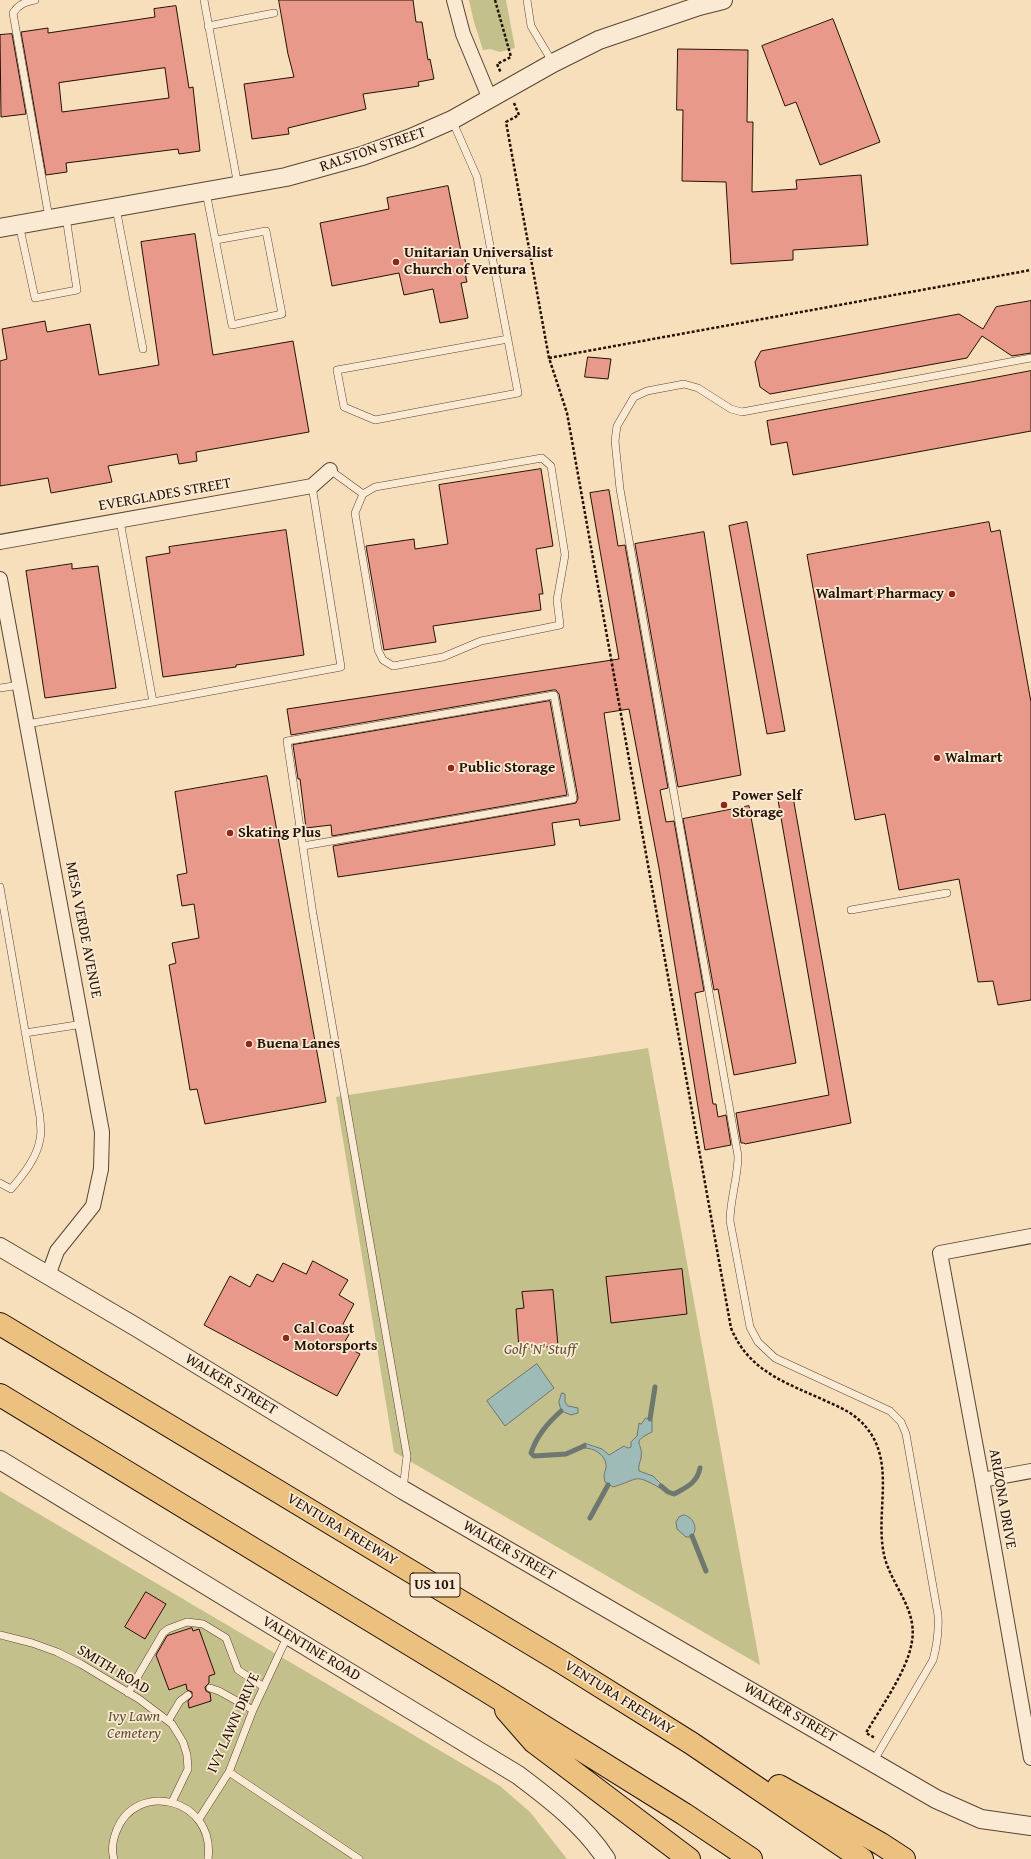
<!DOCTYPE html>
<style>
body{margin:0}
canvas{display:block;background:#f7dfbc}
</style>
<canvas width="1031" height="1859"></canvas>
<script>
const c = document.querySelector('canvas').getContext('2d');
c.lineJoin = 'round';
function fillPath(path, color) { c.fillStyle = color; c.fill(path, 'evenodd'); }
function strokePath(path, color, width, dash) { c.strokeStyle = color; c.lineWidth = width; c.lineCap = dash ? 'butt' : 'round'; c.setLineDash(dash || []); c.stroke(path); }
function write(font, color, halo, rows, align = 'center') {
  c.font = font + ' "Gentium Book Plus",serif'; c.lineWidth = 3.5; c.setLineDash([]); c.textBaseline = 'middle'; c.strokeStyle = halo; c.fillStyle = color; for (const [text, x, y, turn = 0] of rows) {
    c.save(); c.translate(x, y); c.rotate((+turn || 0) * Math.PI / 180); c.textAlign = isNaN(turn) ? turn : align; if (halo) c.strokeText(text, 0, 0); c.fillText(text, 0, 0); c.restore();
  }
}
const green = new Path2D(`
 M 469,0 L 506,0 L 515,48 L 500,52 L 490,49 L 483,50 L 474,22 Z
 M 648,1048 L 760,1665 L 394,1452 L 336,1097 Z
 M 0,1491 L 500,1786 L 530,1812 L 567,1859 L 0,1859 Z`);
const water = new Path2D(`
 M 537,1364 L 554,1388 L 505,1426 L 487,1401 Z
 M 562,1393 L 565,1394 L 565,1402 L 568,1406 L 578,1408 L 578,1413 L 571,1415 L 561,1411 L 559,1402 Z
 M 646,1418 L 652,1420 L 652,1432 C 629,1443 644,1442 641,1458 C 640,1463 638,1465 639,1471 L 653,1476 L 662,1485 L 660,1488 C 633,1473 640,1479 613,1487 L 605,1482 L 604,1476 C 604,1473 607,1467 606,1464 C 604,1454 594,1448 584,1448 L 584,1443 L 602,1449 L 609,1455 L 624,1446 L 628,1448 L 631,1447 L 631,1442 L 637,1436 L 639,1423 L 641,1424 Z
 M 684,1515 C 694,1517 699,1530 691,1537 L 686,1537 L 677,1529 L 676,1522 L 679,1517 Z`);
const stream = new Path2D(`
 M 561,1411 C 548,1423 537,1435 531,1453 L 534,1456 L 566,1454 L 584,1446
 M 650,1419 L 655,1387
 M 661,1486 L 668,1492 L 674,1494 C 687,1487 697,1483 700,1468
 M 590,1518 L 608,1485
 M 692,1536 L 706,1571`);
const building = new Path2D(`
 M 279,0 L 413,0 L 416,22 L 422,22 L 428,60 L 430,59 L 434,79 L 418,82 L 419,86 L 363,94 L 366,109 L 288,128 L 289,134 L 252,139 L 244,84 L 294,77 L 288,54 Z
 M 176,6 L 189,88 L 193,87 L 200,151 L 179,154 L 178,149 L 66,163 L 67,172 L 46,175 L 21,32 L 48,28 L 48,33 L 155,17 L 154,9 ZM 165,68 L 169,98 L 62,112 L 59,83 Z
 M 833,19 L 880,142 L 820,165 L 796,102 L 785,106 L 762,46 Z
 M 12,34 L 26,114 L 1,117 L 0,35 Z
 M 678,49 L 748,50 L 747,122 L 753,122 L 752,192 L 797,189 L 796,180 L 861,175 L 868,245 L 793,250 L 793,260 L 731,264 L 726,182 L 682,181 L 683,110 L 677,110 Z
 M 448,186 L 461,251 L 463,251 L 468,272 L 465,273 L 467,282 L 461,283 L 468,318 L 440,323 L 433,289 L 404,295 L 399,273 L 332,286 L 320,223 L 389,209 L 387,198 Z
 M 195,234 L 213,355 L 293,341 L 309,432 L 196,452 L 197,461 L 179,464 L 177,454 L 108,466 L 112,482 L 51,493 L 48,478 L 0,486 L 0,361 L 7,359 L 2,329 L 45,321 L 47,332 L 90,324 L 99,375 L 159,365 L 141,242 Z
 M 1031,301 L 1031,353 L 1012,356 L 982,336 L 967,358 L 770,394 L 760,387 L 755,362 L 761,351 L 959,314 L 983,329 L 996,307 Z
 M 588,357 L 611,359 L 608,379 L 585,377 Z
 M 1031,371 L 1031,431 L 793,475 L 787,442 L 771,445 L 767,421 Z
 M 541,469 L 553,546 L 536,549 L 543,594 L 539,594 L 541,610 L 433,626 L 436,642 L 384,650 L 366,546 L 414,539 L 415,549 L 448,544 L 439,485 Z
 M 609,490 L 618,546 L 625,545 L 668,788 L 660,790 L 666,822 L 674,821 L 704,991 L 695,993 L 713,1104 L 716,1104 L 718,1117 L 726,1115 L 731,1145 L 705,1150 L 659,868 L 629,709 L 604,713 L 620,820 L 580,826 L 579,819 L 552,823 L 555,845 L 338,877 L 333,846 L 576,803 L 578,798 L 559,694 L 556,690 L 553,690 L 291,735 L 287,709 L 619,659 L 590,493 Z
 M 747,522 L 785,731 L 767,734 L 729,526 Z
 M 989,522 L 991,532 L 1000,530 L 1031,702 L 1031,1000 L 998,1005 L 993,981 L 978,982 L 959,879 L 899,890 L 885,814 L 855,820 L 807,555 Z
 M 286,530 L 304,655 L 236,665 L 236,667 L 163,677 L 146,557 L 170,553 L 169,547 Z
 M 704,532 L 741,775 L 678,787 L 635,544 Z
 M 72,564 L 72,569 L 98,566 L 116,688 L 45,698 L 26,571 Z
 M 550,701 L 567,795 L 332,836 L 331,825 L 306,828 L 300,779 L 298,779 L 293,745 Z
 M 267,776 L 326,1102 L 205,1124 L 197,1089 L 190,1090 L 169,965 L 176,963 L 172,943 L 199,938 L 194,904 L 182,906 L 177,875 L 187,873 L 175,792 Z
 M 793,797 L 851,1123 L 745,1144 L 744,1143 L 741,1143 L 736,1113 L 829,1095 L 778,800 Z
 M 749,806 L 796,1063 L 734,1075 L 718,989 L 714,990 L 683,819 Z
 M 313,1261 L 348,1280 L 339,1295 L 354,1304 L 343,1324 L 352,1329 L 343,1345 L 360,1354 L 337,1396 L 204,1325 L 230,1276 L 250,1287 L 257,1274 L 273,1282 L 283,1263 L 306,1274 Z
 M 682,1269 L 687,1314 L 611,1323 L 606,1277 Z
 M 553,1290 L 558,1346 L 519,1349 L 516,1309 L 524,1308 L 522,1292 Z
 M 146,1592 L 166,1604 L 145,1639 L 125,1627 Z
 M 192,1628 L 193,1631 L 199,1629 L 215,1674 L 209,1676 L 209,1683 L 205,1687 L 206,1691 L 210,1693 L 211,1701 L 189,1708 L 188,1701 L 192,1697 L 192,1692 L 187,1690 L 186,1684 L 169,1690 L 156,1655 L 167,1636 Z`);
const path = new Path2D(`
 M 495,0 L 511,57 L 497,64 L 501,73
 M 514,103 L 519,115 L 506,122 L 549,358 L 567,413 L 731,1328 C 749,1372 787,1383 826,1401 C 837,1406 849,1411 858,1419 C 902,1457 871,1515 886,1562 C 895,1589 917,1611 912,1641 C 908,1670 881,1707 866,1733 L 875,1738
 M 549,358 L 1031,270`);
const service = new Path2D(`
 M 35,0 C 25,2 19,4 13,13 L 49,218
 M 204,0 L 238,186
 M 527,0 L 531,26 L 553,63
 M 208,26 L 274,13
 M 452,120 L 477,177 L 518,393 L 375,420 L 344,407 L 337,370 L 508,339
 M 206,192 L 232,325 L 282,314 L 266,231 L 216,240
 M 116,208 L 143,349
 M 19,224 L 35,298 L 77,290 L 66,217
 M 330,470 L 363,494 L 355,513 L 378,650 L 383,660 L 393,666 L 443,657 L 481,641 L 560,625 L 557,600 L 565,555 L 551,466 L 542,458 L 375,487 L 363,494
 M 0,688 L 20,685
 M 153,702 L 341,667 L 312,486
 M 27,724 L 153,702 L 120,521
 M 303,846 L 573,799 L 554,695 L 287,741 L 313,914 L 407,1456 L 403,1489
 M 0,887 L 40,1117 C 40,1124 42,1132 40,1139 C 37,1158 23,1175 11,1189 L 0,1183
 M 851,910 L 947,893
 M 25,1033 L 83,1024
 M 0,1635 L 32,1643 L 57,1652 L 81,1664 L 139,1699 L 172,1724 L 183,1742 L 187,1755 L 188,1769 L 172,1802
 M 210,1688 L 219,1691 L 253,1710
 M 128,1693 L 163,1633 L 168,1629 L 187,1622 L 203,1624 L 226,1638 L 238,1670 L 264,1687
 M 168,1721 L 180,1701 L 188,1695
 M 873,1762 L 933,1660 C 937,1645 939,1631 938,1615 L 906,1434 L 901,1422 L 890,1411 L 775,1358 L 758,1342 L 750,1327 L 730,1221 C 730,1199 738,1178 738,1156 L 620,489 L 615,441 L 617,426 L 634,397 L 647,391 L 684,384 L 698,388 L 731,409 L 742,412 L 1031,358
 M 229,1772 L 359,1859
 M 199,1819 L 229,1772 L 253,1710 L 288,1635
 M 114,1859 C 111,1850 113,1840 116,1832 C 135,1779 216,1798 208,1859`);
const minor = new Path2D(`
 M 454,0 L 463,34 L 490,99
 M 0,542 L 312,486 L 330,470
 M 0,579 L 102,1132 L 101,1169 L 93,1206 L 57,1251 L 48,1276
 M 1031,1236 L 940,1253 L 982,1480 L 1031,1758
 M 982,1480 L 1031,1471`);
const tertiary = new Path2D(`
 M 0,228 L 286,177 L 362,156 L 411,138 L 452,120 L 553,63 L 599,40 L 699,6 L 723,0
 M 0,1247 L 136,1327 L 403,1490 L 936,1799 L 981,1819 L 1031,1826
 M 0,1460 L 518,1775 C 550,1799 584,1825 606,1859`);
const motorway = new Path2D(`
 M 0,1324 L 563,1663 L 691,1743 L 862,1859
 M 0,1395 L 490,1693 L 684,1814 L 751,1859
 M 506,1710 L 534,1742 L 689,1859
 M 779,1786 L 881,1844 L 904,1859`);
const markers = [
 [396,262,4,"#8f2418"],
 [952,594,4,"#8f2418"],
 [937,758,4,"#8f2418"],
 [451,768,4,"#8f2418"],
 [724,805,4,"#8f2418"],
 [230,833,4,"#8f2418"],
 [249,1044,4,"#8f2418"],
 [286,1338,4,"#8f2418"]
];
const shields = [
 [435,1585,50]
];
const shieldNames = [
 ["US 101",435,1585]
];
const streetNames = [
 ["RALSTON STREET",373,150,-19],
 ["EVERGLADES STREET",165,495,-10],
 ["MESA VERDE AVENUE",83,930,79],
 ["WALKER STREET",231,1385,31],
 ["ARIZONA DRIVE",1002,1499,80],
 ["VENTURA FREEWAY",342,1530,31],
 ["WALKER STREET",509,1551,30],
 ["VALENTINE ROAD",311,1649,31],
 ["SMITH ROAD",113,1670,31],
 ["VENTURA FREEWAY",619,1698,32],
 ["WALKER STREET",790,1713,30],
 ["IVY LAWN DRIVE",234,1723,-66]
];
const poiNames = [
 ["Unitarian Universalist",404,253],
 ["Church of Ventura",404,270],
 ["Walmart Pharmacy",944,594,"right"],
 ["Walmart",945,758],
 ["Public Storage",459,768],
 ["Power Self",732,796],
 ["Storage",732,813],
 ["Skating Plus",238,833],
 ["Buena Lanes",257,1044],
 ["Cal Coast",294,1329],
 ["Motorsports",294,1346]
];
const parkNames = [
 ["Golf 'N' Stuff",540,1350],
 ["Ivy Lawn",134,1717],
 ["Cemetery",134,1734]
];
fillPath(green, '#c3c08c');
fillPath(water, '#9fbbb8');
strokePath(water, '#6e7770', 1);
strokePath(stream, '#6e7770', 5);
fillPath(building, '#e89989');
strokePath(building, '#241205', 1);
strokePath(service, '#594533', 8);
strokePath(minor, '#594533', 16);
strokePath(tertiary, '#594533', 20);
strokePath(motorway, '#241205', 24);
strokePath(path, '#241205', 2.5, [3, 2]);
strokePath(service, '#faead3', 7);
strokePath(minor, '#faead3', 14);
strokePath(tertiary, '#faead3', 18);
strokePath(motorway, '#ecc07e', 22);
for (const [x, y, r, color] of markers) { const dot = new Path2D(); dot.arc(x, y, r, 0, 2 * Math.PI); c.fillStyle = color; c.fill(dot); strokePath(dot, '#faead3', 1.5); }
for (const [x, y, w] of shields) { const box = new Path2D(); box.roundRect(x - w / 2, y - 12, w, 24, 3); c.fillStyle = '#faead3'; c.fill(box); strokePath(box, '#241205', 1); }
write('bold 14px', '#241205', null, shieldNames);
write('15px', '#241205', '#faead3', streetNames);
write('bold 15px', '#241205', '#faead3', poiNames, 'left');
write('italic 15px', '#5c4f34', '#faead3', parkNames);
</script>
